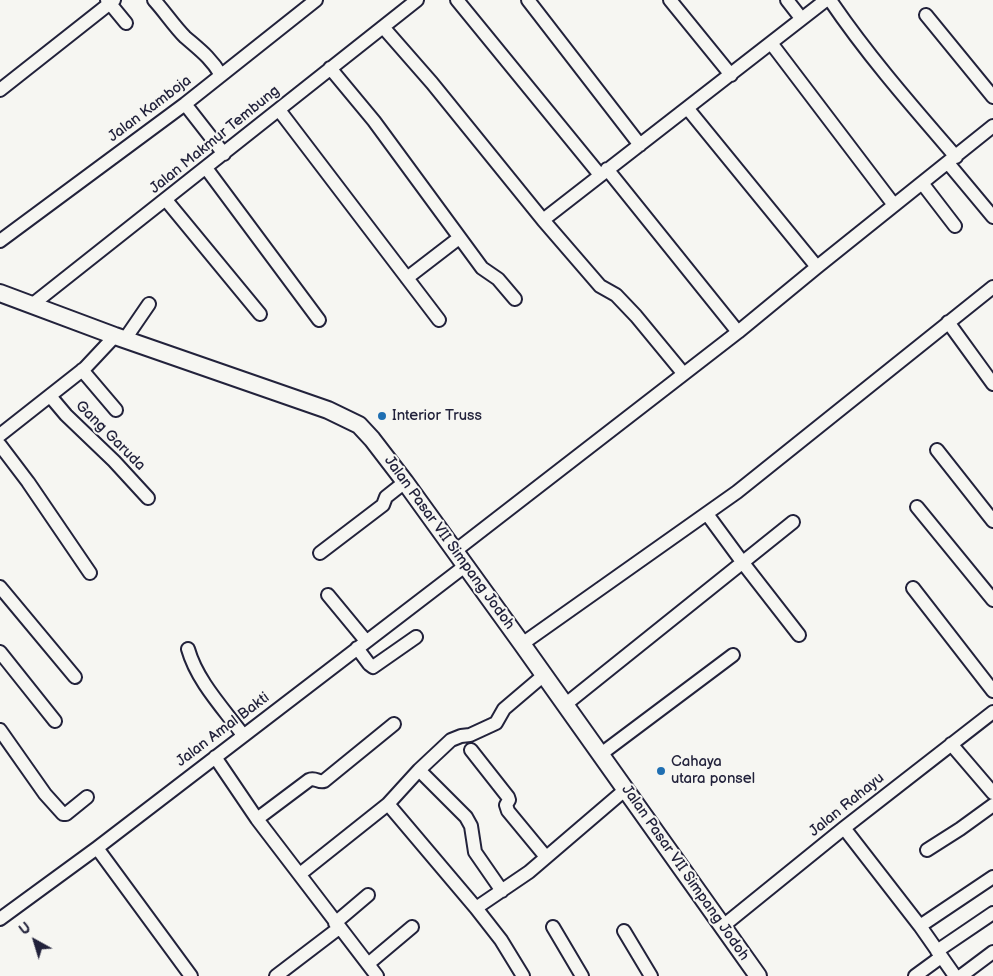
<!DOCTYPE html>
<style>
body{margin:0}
#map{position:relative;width:993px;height:976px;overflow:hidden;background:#f6f6f2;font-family:"Balsamiq Sans",sans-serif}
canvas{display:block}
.north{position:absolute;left:10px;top:916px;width:50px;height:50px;-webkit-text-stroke:4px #f6f6f2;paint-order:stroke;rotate:321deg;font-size:14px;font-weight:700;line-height:20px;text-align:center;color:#22223b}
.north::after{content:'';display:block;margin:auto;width:18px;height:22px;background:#22223b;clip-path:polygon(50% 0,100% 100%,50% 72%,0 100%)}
</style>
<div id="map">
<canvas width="993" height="976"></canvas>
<div class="north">U</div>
</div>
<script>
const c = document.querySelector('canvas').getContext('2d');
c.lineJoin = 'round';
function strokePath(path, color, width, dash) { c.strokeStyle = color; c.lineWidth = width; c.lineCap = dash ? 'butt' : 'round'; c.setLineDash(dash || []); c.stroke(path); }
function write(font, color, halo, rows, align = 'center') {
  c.font = font + ' "Balsamiq Sans",sans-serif'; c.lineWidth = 4; c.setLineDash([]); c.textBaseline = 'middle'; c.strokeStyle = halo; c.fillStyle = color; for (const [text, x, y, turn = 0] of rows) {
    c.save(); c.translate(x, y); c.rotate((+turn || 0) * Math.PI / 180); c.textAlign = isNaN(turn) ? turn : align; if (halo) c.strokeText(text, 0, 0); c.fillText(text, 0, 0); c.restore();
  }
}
const minor = new Path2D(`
 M 107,0 L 126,23
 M 154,0 C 165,12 174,26 185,37 C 200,50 211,58 221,75
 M 457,0 L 600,175
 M 528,0 L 640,145
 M 670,0 L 731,75
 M 787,0 L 801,18
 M 830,0 C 868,56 912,106 956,157
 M 926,15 L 993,97
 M 383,27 L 432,83 L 543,220 L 600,286 L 616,295 L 636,316 L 683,373
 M 771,43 L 894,205
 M 330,68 L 374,121 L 482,268 L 498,279 L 515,299
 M 0,90 L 114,0
 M 185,104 L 224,154
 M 688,109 L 817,267
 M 279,110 L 439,320
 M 948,163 L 993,217
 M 206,168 L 319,320
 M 607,169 L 738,332
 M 922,183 L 955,226
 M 166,200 L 260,314
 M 543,220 L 826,0
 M 0,241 L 185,104 L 316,0
 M 407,278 L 459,238
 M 33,304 L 417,0
 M 948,322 L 993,384
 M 125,339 L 149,304
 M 82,370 L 116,410
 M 50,396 L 66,415 L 114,461 L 148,498
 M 0,435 L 85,368 L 115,336
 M 0,445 L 28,482 L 90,573
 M 937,450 L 993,521
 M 917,507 L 993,600
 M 707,514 L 743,563 L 799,635
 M 455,551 L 738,332 L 817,267 L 993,126
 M 320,553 L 383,505 L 386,497 L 405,482
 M 0,587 L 75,677
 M 913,588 L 993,691
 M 328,595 L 366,641
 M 522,644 L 737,492 L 993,287
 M 357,648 L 369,664 L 373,667 L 416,637
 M 188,649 C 197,681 223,708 243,735
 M 0,652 L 55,721
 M 566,704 L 793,522
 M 0,730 L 45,794 L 63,814 L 66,814 L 87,797
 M 951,744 L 993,793
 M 471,750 L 508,797 L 509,800 L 506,805 L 508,811 L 546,857
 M 601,754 L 733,655
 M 215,757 L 257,819 L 377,976
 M 388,804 L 476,908 L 501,940 L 523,976
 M 257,819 L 309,780 C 315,777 319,783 324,781 L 394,724
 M 844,828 L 920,926 L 955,976
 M 97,848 L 191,976
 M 927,850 L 960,829 L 993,805
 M 300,874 L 388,804 L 419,770
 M 502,891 L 475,852 L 471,826 L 466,817 L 419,770 L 451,740 L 461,736 L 470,735 L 496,723 L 504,709 L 544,675
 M 476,908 L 529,872 L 626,789
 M 0,919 L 97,848 L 465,566
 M 335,923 L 368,895
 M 723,926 L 844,828 L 993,712
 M 920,926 L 993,877
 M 553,927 L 582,976
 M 624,931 L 651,976
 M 937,951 L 993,913
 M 368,964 L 412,927
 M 276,976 L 339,928
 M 915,976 L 941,957
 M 961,976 L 993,952`);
const major = new Path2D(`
 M 0,293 L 115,336 L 328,410 L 359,425 L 372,439 L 405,482 L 522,644 L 758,976`);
const markers = [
 [382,416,5,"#1f6fb2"],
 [661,771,5,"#1f6fb2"]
];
const streetNames = [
 ["Jalan Kamboja",150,109,-37],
 ["Jalan Makmur Tembung",215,140,-39],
 ["Gang Garuda",110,436,45],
 ["Jalan Pasar VII Simpang Jodoh",449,543,54],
 ["Jalan Amal Bakti",223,730,-37],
 ["Jalan Rahayu",847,805,-39],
 ["Jalan Pasar VII Simpang Jodoh",685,873,55]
];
const poiNames = [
 ["Interior Truss",392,416],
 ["Cahaya",671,762],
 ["utara ponsel",671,779]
];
strokePath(minor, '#22223b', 16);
strokePath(major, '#22223b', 20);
strokePath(minor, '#f6f6f2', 12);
strokePath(major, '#f6f6f2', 16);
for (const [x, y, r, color] of markers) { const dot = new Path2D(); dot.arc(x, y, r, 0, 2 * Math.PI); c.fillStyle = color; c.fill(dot); strokePath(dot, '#f6f6f2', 2); }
write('15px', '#22223b', '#f6f6f2', streetNames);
write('15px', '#22223b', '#f6f6f2', poiNames, 'left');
</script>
